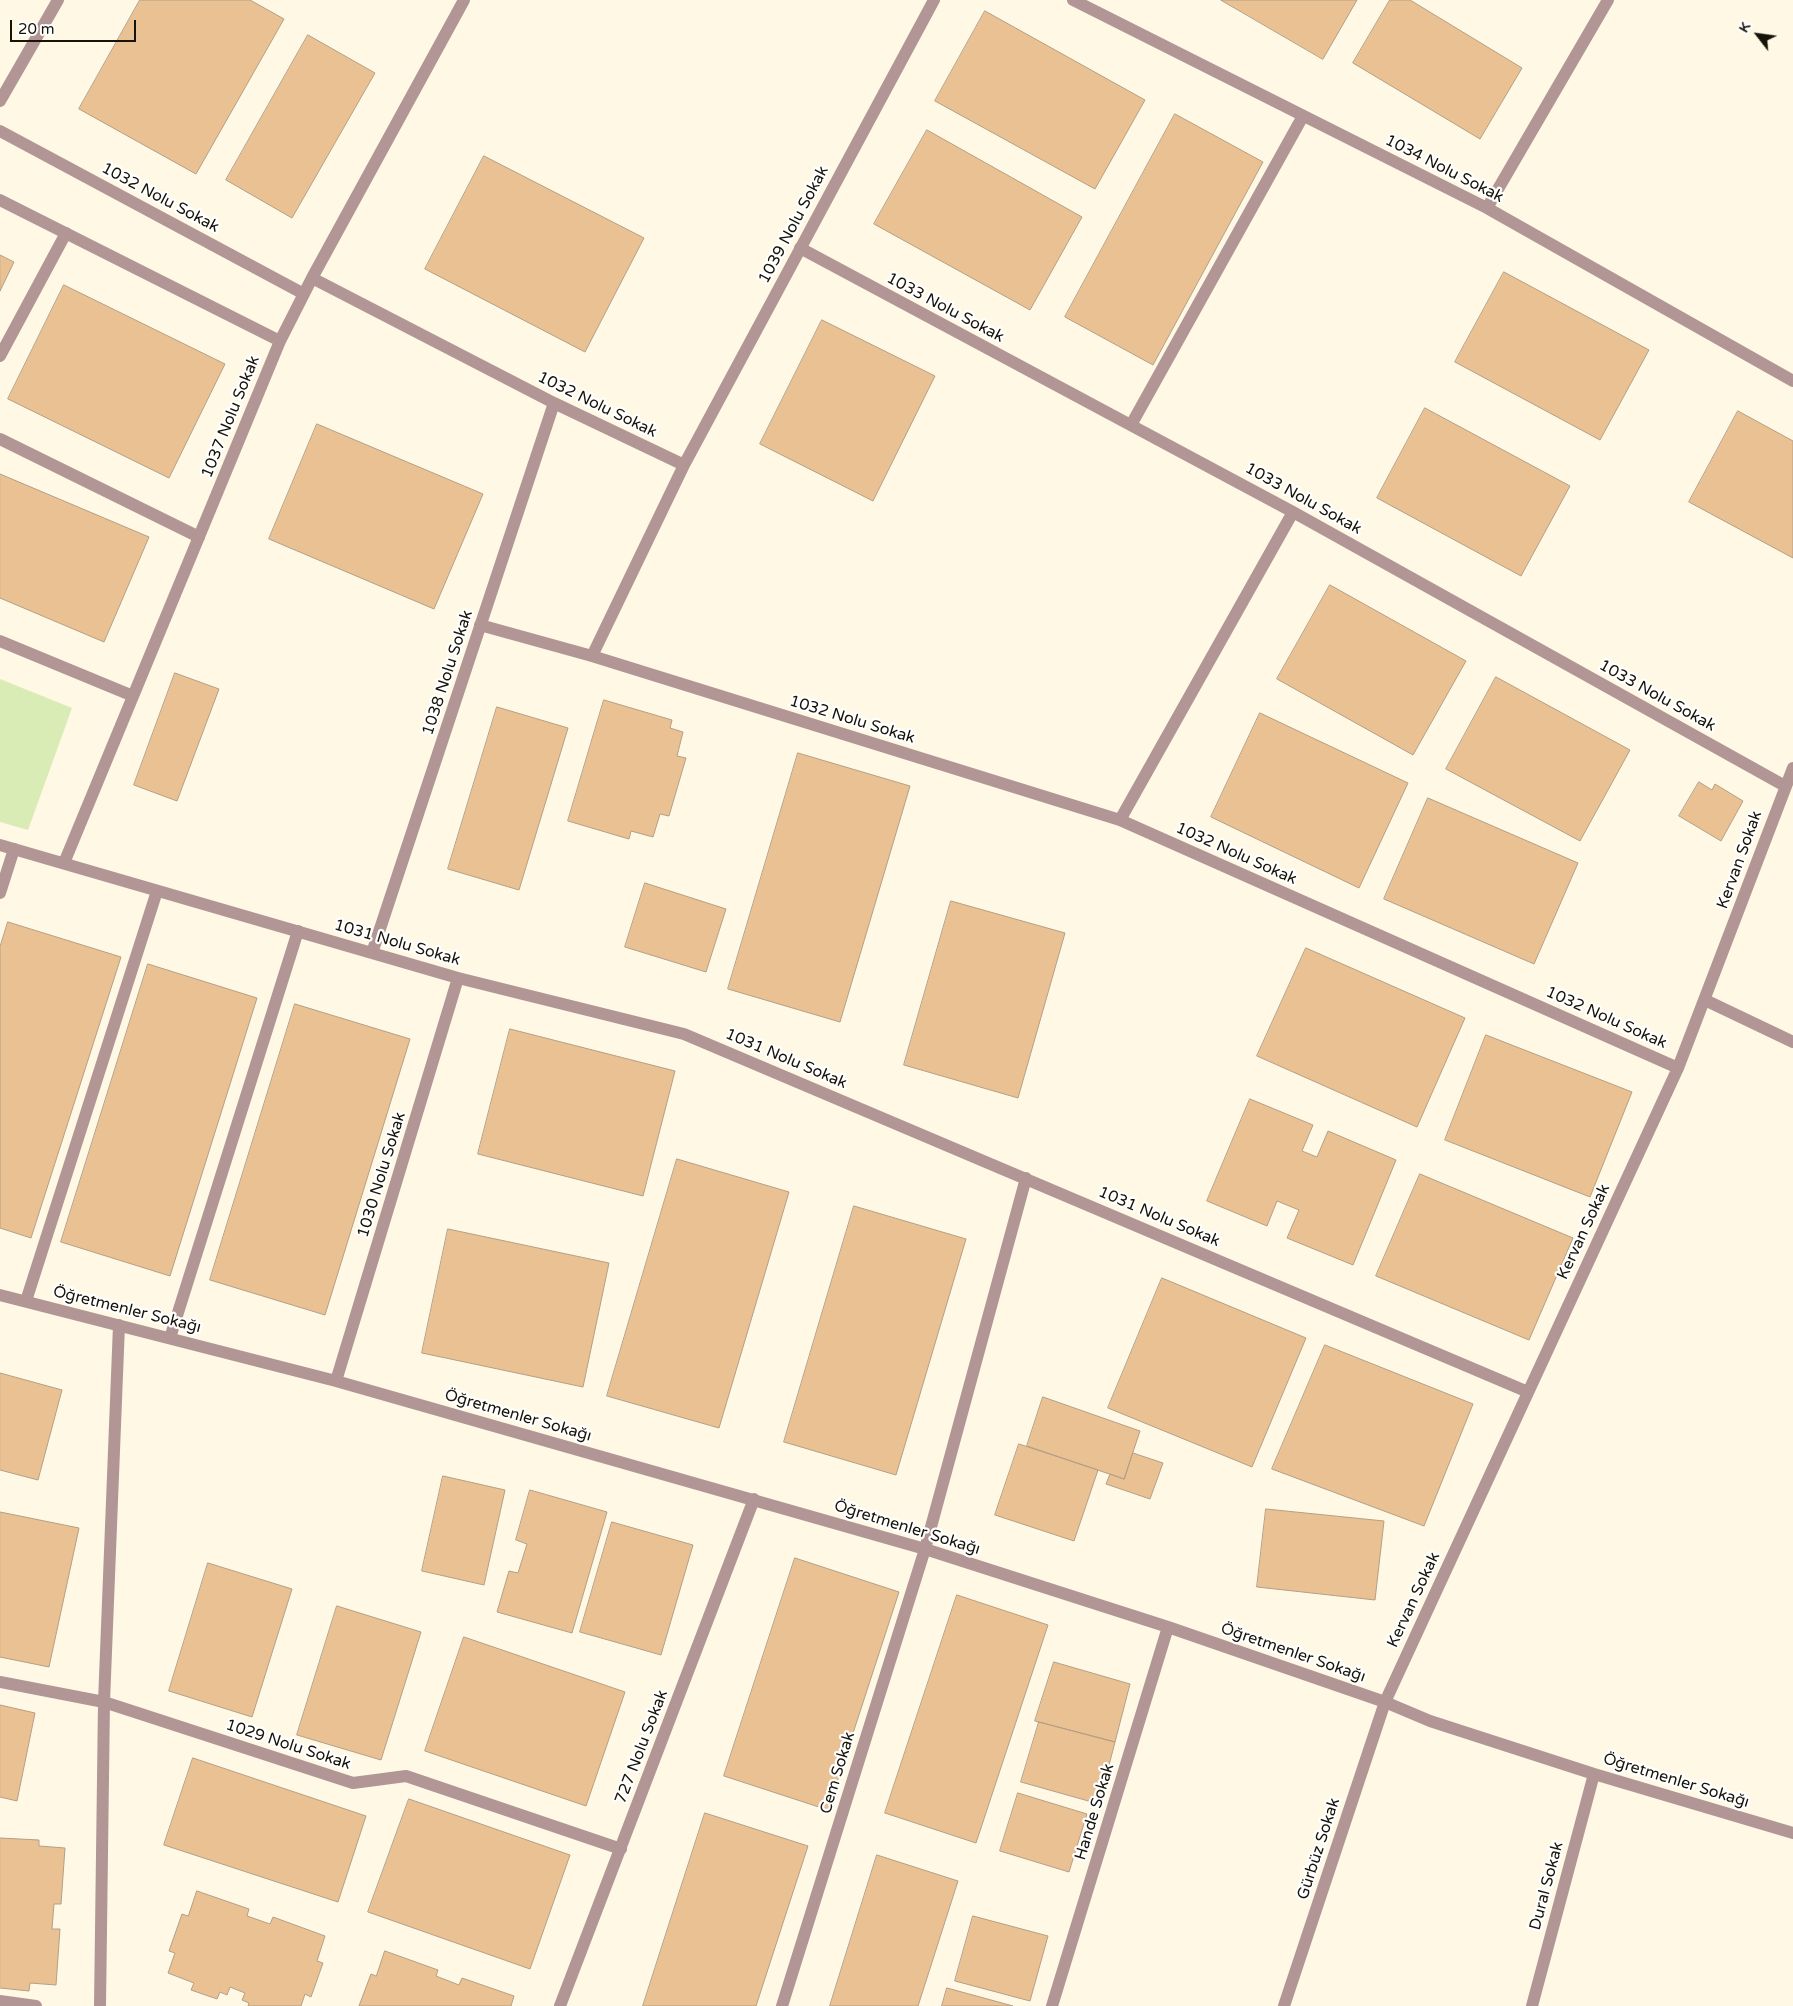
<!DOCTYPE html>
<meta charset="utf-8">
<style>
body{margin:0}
#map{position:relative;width:1793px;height:2006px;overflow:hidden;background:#fef8e5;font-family:"Varela Round",sans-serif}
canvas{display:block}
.north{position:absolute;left:1733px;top:10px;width:50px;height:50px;-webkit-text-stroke:4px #fff;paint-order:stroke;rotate:300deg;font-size:14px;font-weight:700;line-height:20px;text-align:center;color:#161308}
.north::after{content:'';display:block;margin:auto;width:18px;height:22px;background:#161308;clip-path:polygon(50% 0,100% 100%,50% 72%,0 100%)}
.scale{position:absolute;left:10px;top:20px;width:126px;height:22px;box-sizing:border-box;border:2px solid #161308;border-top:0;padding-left:6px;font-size:15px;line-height:18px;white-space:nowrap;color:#161308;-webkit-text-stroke:4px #fff;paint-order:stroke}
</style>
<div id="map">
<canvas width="1793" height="2006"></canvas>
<div class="north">K</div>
<div class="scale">20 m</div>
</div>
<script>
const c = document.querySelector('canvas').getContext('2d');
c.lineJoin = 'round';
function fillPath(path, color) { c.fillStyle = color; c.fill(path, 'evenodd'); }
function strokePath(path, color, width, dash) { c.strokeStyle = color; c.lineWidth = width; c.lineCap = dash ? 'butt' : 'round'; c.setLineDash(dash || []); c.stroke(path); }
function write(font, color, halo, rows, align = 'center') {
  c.font = font + ' "Varela Round",sans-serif'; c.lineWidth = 4.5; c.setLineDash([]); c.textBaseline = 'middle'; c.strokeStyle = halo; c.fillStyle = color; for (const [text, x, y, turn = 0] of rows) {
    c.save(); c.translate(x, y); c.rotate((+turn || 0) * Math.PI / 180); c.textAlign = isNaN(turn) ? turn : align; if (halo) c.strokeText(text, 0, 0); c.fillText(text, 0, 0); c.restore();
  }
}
const green = new Path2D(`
 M 0,679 L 72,708 L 28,830 L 0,822 Z`);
const building = new Path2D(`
 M 140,0 L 250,0 L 284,19 L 196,174 L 79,109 Z
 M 1221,0 L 1357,0 L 1323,59 Z
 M 1390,0 L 1410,0 L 1522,68 L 1480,139 L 1353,63 Z
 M 985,11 L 1145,100 L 1095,189 L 935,101 Z
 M 308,35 L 375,73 L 292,218 L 226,180 Z
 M 1175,114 L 1263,162 L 1153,365 L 1065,317 Z
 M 927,130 L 1082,217 L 1030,310 L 874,224 Z
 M 484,156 L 644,238 L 585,352 L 425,269 Z
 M 0,255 L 14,262 L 0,291 Z
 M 1504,272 L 1649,350 L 1600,440 L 1455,362 Z
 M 64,285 L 225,364 L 169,478 L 8,399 Z
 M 822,320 L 935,376 L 873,501 L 760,444 Z
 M 1425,408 L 1570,486 L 1521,576 L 1377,498 Z
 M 1738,411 L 1793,441 L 1793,558 L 1689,502 Z
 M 317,424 L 483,494 L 434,609 L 269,539 Z
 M 0,474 L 149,537 L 104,642 L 0,598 Z
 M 1330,585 L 1466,661 L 1413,755 L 1277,679 Z
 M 175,673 L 219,689 L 177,801 L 134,785 Z
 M 1496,677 L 1630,750 L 1580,841 L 1446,769 Z
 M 604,700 L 672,720 L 670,728 L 683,732 L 677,756 L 686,758 L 669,816 L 660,814 L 653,837 L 631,831 L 629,839 L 568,821 Z
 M 497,707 L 568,728 L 519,890 L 448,869 Z
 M 1260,713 L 1408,783 L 1359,888 L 1211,817 Z
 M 798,753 L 910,786 L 840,1022 L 728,989 Z
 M 1699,782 L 1712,790 L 1715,784 L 1743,801 L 1721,841 L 1679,816 Z
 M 1428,798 L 1578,863 L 1534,964 L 1384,899 Z
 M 645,883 L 726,909 L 706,972 L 625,947 Z
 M 951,901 L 1065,933 L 1018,1098 L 904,1065 Z
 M 8,922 L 121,957 L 31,1238 L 0,1228 L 0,947 Z
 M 1306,948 L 1465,1018 L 1417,1127 L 1257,1056 Z
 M 148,964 L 257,998 L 170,1276 L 61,1242 Z
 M 295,1004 L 410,1039 L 325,1315 L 210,1280 Z
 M 510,1029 L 675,1071 L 643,1196 L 478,1154 Z
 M 1486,1035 L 1632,1092 L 1590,1197 L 1445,1140 Z
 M 1250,1099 L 1313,1125 L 1302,1151 L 1317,1157 L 1328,1131 L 1396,1160 L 1353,1265 L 1287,1238 L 1299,1210 L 1277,1201 L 1267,1226 L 1207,1201 Z
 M 677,1159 L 789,1192 L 719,1428 L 607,1396 Z
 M 1420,1174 L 1573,1238 L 1529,1340 L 1376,1276 Z
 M 854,1206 L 966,1239 L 896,1475 L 784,1442 Z
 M 448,1229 L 609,1263 L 583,1387 L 422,1353 Z
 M 1162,1278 L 1306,1338 L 1252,1467 L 1108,1408 Z
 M 1325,1345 L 1473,1404 L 1424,1526 L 1272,1469 Z
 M 0,1373 L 62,1390 L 38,1480 L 0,1470 Z
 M 1043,1397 L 1140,1431 L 1124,1479 L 1027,1446 Z
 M 1019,1444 L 1098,1470 L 1074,1541 L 995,1515 Z
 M 1133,1453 L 1163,1463 L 1150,1499 L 1106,1484 L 1110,1474 L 1124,1479 Z
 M 443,1476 L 505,1490 L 484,1585 L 422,1571 Z
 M 530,1490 L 607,1512 L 572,1633 L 497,1612 L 509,1571 L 518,1573 L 527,1544 L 516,1540 Z
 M 1266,1509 L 1384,1521 L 1375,1600 L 1257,1587 Z
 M 0,1512 L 79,1528 L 49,1667 L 0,1657 Z
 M 612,1522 L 693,1545 L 661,1655 L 580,1632 Z
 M 795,1558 L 899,1592 L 828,1810 L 724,1776 Z
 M 208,1563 L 292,1589 L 252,1717 L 169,1691 Z
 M 957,1595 L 1048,1625 L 976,1843 L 885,1813 Z
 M 337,1606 L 421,1632 L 381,1760 L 297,1735 Z
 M 464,1637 L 625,1692 L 586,1806 L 425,1751 Z
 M 1054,1662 L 1130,1684 L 1115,1742 L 1035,1721 Z
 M 0,1705 L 35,1713 L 17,1801 L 0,1797 Z
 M 1039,1722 L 1115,1742 L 1099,1804 L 1021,1782 Z
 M 193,1758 L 366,1816 L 338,1902 L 164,1845 Z
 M 1018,1793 L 1087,1814 L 1069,1872 L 1000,1851 Z
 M 409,1799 L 570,1855 L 530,1969 L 368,1912 Z
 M 705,1813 L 808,1846 L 756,2006 L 643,2006 Z
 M 0,1838 L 39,1840 L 39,1846 L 65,1848 L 61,1904 L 54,1904 L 52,1929 L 60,1929 L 56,1985 L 30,1983 L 29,1991 L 0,1988 Z
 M 877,1855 L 958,1881 L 918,2006 L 830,2006 Z
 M 197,1891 L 249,1909 L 247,1916 L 270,1924 L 273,1917 L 325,1936 L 317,1961 L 323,1963 L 311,1997 L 305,1994 L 301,2006 L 248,2006 L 249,2003 L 242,2000 L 245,1993 L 230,1987 L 227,1995 L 220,1992 L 217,1999 L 191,1990 L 194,1983 L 168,1973 L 175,1953 L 169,1951 L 182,1914 L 188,1916 Z
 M 973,1916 L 1048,1936 L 1030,2001 L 955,1981 Z
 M 385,1951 L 438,1970 L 436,1976 L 459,1985 L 462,1978 L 514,1996 L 511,2006 L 359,2006 L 371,1974 L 376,1976 Z
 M 947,1988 L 1013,2006 L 942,2006 Z`);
const lane = new Path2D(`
 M 0,356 L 66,233
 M 0,439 L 199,537
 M 0,893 L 14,849
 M 26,1301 L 157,891
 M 170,1338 L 298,931`);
const street = new Path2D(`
 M 1073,0 L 1487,208 L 1793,381
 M 0,101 L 58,0
 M 0,131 L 304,294
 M 0,200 L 280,341
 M 1487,208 L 1608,0
 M 800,248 L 1293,512 L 1785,786
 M 312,278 L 554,403 L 684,465 L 592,656 L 1120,820 L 1678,1068
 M 1131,425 L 1303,116
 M 684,465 L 934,0
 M 480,625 L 592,656
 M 0,641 L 133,696
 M 1120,820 L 1293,512
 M 0,845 L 458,978 L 684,1034 L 1528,1392
 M 64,863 L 280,341 L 312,278 L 464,0
 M 372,953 L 554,403
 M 1705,1000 L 1793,1042
 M 0,1295 L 336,1381 L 925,1549 L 1168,1627 L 1385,1702 L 1430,1721 L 1594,1774 L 1793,1833
 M 336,1381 L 458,978
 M 0,1682 L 104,1702 L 353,1783 L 406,1776 L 621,1849
 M 0,2001 L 36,2006
 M 100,2006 L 104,1702 L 119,1325
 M 560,2006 L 754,1499
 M 782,2006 L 925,1549 L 1026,1178
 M 1052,2006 L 1168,1627
 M 1284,2006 L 1385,1702 L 1678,1068 L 1793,768
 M 1532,2006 L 1594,1774`);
const streetNames = [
 ["1034 Nolu Sokak",1444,169,27],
 ["1032 Nolu Sokak",160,198,28],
 ["1039 Nolu Sokak",794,225,-62],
 ["1033 Nolu Sokak",945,308,28],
 ["1032 Nolu Sokak",597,405,26],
 ["1037 Nolu Sokak",231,417,-68],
 ["1033 Nolu Sokak",1303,499,29],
 ["1038 Nolu Sokak",448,673,-72],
 ["1033 Nolu Sokak",1657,696,29],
 ["1032 Nolu Sokak",852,720,17],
 ["1032 Nolu Sokak",1236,854,24],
 ["Kervan Sokak",1740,860,-70],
 ["1031 Nolu Sokak",397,943,16],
 ["1032 Nolu Sokak",1606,1018,24],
 ["1031 Nolu Sokak",786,1059,23],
 ["1030 Nolu Sokak",382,1175,-73],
 ["1031 Nolu Sokak",1159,1217,23],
 ["Kervan Sokak",1584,1232,-65],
 ["Öğretmenler Sokağı",127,1310,14],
 ["Öğretmenler Sokağı",518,1416,16],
 ["Öğretmenler Sokağı",907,1528,17],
 ["Kervan Sokak",1414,1600,-65],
 ["Öğretmenler Sokağı",1293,1653,19],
 ["1029 Nolu Sokak",288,1745,18],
 ["727 Nolu Sokak",642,1747,-69],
 ["Cem Sokak",838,1773,-73],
 ["Öğretmenler Sokağı",1676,1781,17],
 ["Hande Sokak",1095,1812,-73],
 ["Gürbüz Sokak",1319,1849,-72],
 ["Dural Sokak",1547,1886,-75]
];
fillPath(green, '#daecb5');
fillPath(building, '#e9c192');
strokePath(building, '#b49f86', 1);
strokePath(lane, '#b29695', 12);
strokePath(street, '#b29695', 12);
write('16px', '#161308', '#fff', streetNames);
</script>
